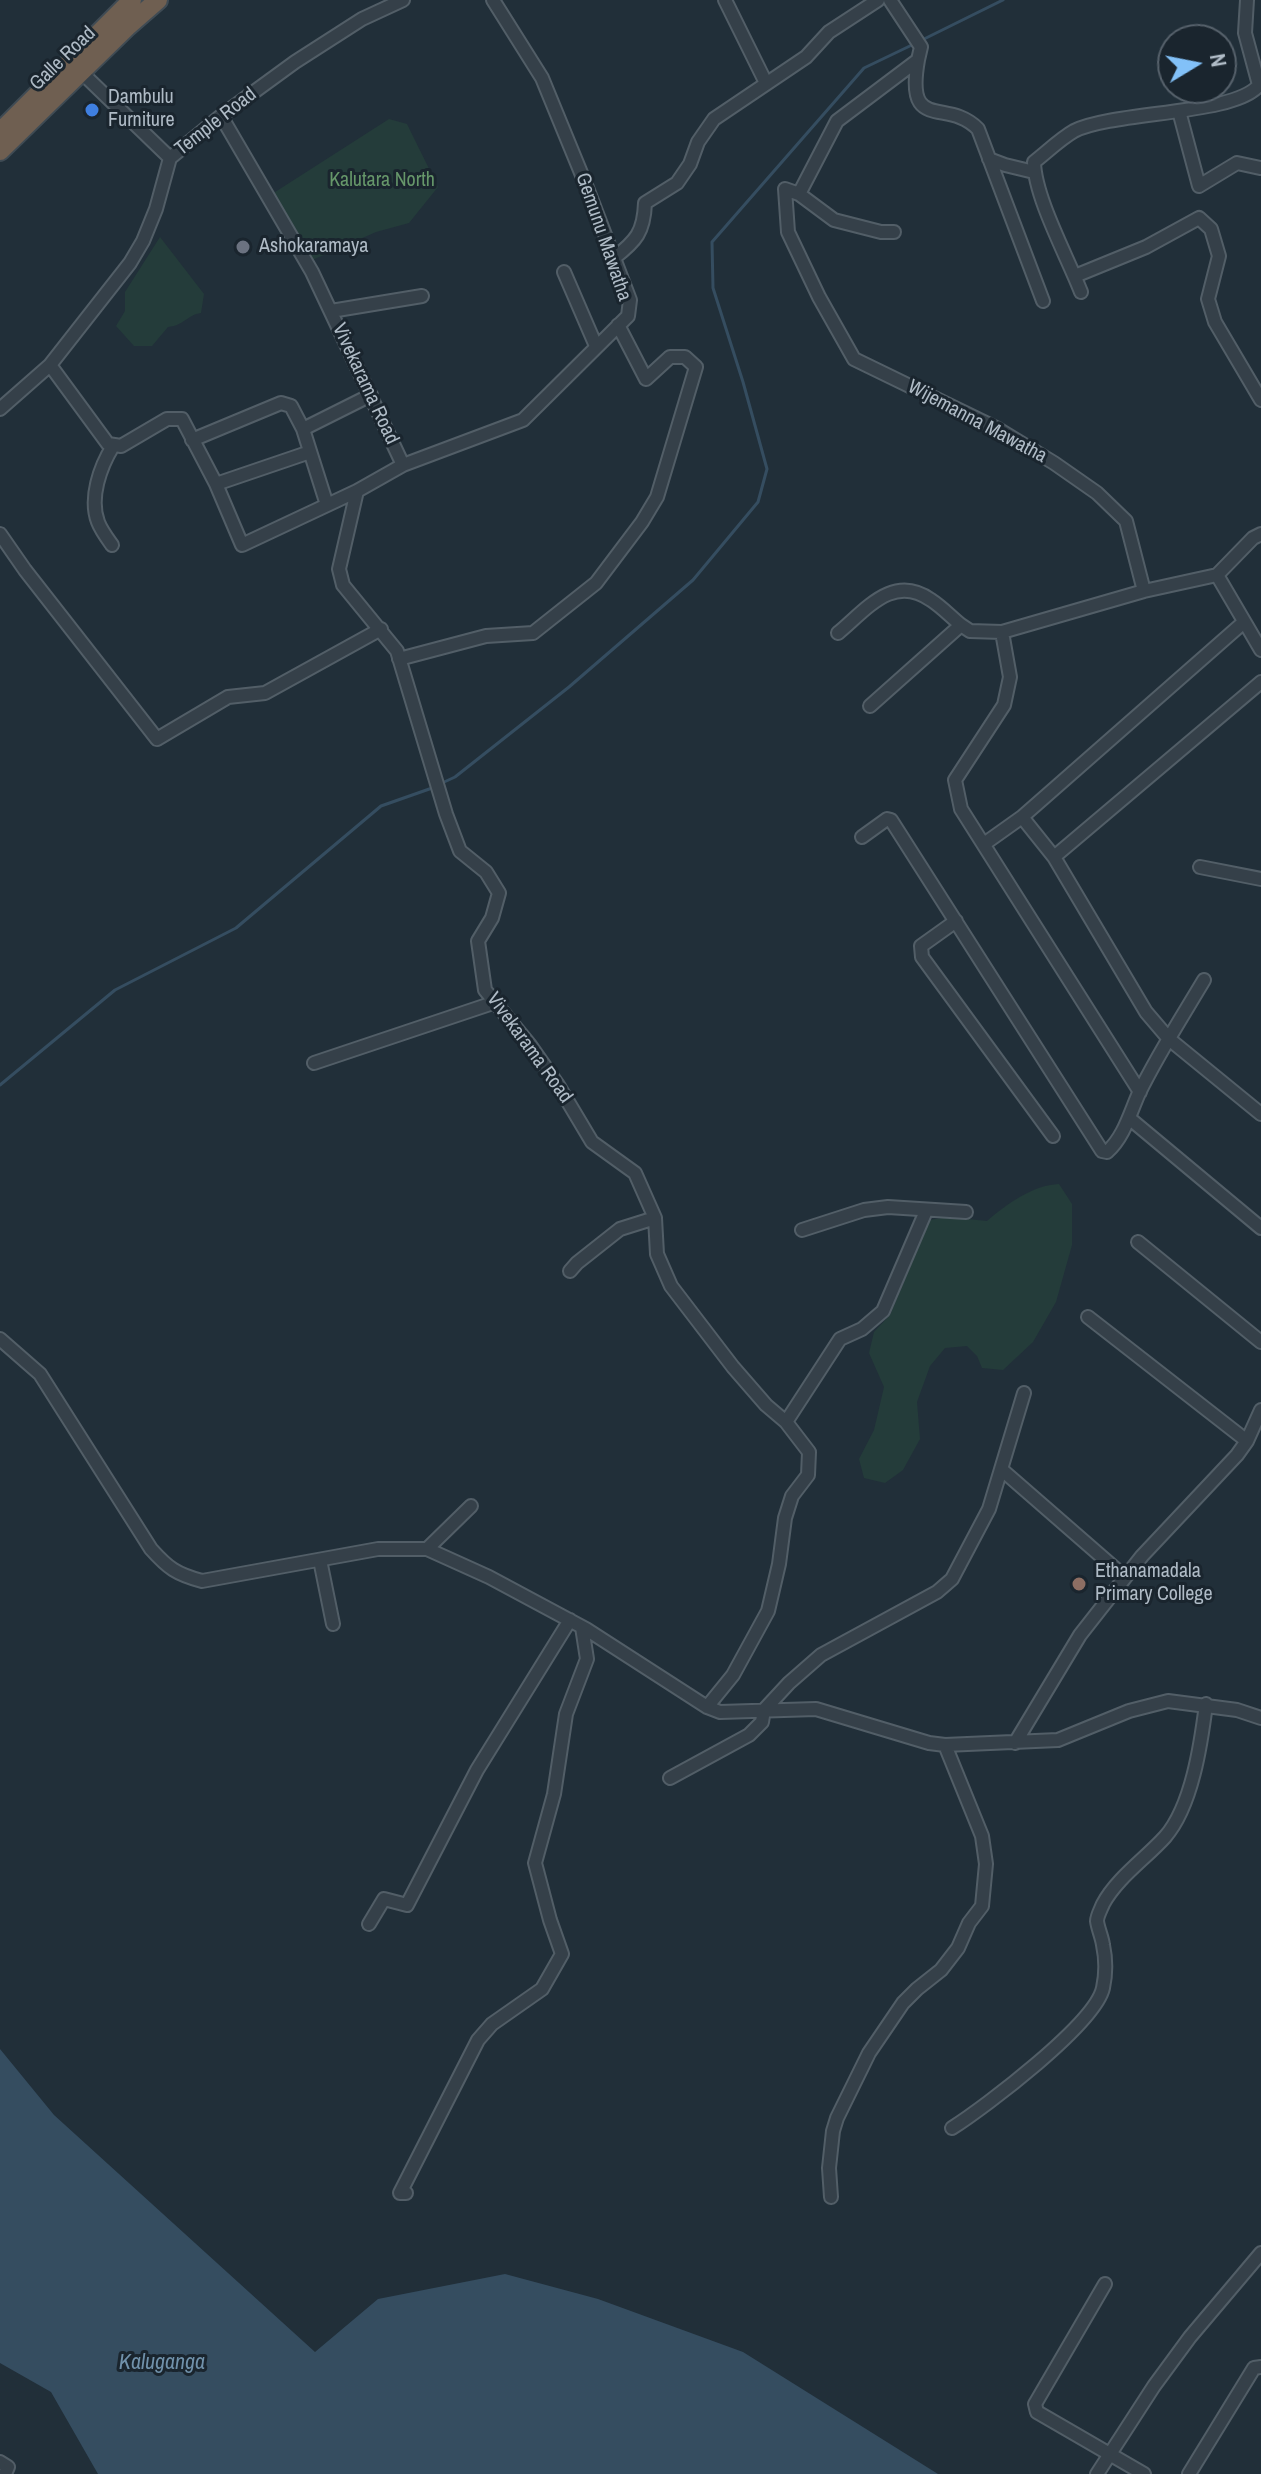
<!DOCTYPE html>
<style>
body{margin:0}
#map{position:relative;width:1261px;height:2474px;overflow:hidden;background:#212f39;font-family:"Archivo Narrow",sans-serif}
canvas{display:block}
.north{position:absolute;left:1157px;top:24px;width:80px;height:80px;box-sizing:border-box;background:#1a252e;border:2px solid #56616b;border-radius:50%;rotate:80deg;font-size:22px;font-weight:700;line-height:32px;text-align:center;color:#afbbc6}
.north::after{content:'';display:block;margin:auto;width:28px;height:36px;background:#82c1f8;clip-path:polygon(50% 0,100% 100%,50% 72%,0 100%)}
</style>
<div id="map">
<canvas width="1261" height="2474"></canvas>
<div class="north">N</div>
</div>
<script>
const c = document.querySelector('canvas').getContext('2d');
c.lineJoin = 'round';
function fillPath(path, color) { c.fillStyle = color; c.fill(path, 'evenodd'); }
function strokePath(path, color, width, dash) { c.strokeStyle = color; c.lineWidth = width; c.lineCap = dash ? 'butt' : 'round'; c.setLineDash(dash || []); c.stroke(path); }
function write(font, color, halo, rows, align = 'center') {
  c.font = font + ' "Archivo Narrow",sans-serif'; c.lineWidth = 6; c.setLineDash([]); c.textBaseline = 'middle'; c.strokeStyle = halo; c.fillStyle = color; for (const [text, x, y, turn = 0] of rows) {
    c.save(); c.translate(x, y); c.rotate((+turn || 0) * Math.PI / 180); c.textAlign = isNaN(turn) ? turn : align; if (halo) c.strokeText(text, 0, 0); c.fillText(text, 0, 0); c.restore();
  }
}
const green = new Path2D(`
 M 389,119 L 407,124 L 438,187 L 409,223 L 376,232 L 310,261 L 272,194 Z
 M 160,237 L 204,294 L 201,313 C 187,315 185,325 168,327 L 152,346 L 134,346 L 116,326 L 125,311 L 125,292 Z
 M 1059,1184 L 1072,1204 L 1072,1245 L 1056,1302 L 1033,1342 L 1003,1370 L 982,1368 L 977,1356 L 967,1346 L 945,1348 L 930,1366 L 917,1402 L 920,1439 L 903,1470 L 885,1483 L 864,1478 L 859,1459 L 874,1430 L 884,1387 L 869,1353 L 874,1332 L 890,1315 L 930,1220 L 947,1217 L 987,1221 C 1007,1204 1033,1185 1059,1184 Z`);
const water = new Path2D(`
 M 0,2049 L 54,2115 L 315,2352 L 378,2299 L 505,2274 L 598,2299 L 743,2352 L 938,2474 L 98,2474 L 51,2392 L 0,2363 Z`);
const stream = new Path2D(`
 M 920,41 L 1003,0
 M 442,783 L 455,777 L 569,687 L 693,580 L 758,502 L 767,469 L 743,382 L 713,288 L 712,242 L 864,68 L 914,44
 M 0,1085 L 115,990 L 236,928 L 381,806 L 435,787`);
const minor = new Path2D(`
 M 725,0 L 766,83
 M 890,0 L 921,47 L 918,60 L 837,121 L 799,194 L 785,189 L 788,232 L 819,297 L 854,359 L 998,429 L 1054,463 L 1097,493 L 1126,521 L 1144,591 L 1002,632 L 1010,677 L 1004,705 L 955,780 L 961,809 L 1140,1092
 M 918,60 C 905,134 947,97 978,129 L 1043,301
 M 78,69 L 170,158
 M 1179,111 L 1199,186 L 1237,163 L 1260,168
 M 221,116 L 312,272 L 403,465 L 357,491 L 339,569 L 343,585 L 397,651 L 446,814 L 460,851 L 486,872 L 499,893 L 492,918 L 478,941 L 485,990 L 530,1045 L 558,1085 L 592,1142 L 635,1173 L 655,1218 L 657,1254 L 671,1286 L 733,1367 L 766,1405 L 786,1422 L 809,1452 L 808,1475 L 792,1496 L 785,1518 L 779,1564 L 768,1611 L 733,1675 L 707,1707
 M 989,159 L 1005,165 L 1034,172
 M 799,194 L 834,220 L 881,232 L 894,232
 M 614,258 C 636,241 644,232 645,203 L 677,183 L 690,164 L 698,142 L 714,119 L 806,57 L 829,32 L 878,0
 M 564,272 L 596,346
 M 1075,276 L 1146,247 L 1199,218 L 1211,229 L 1219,256 L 1208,299 L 1215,322 L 1261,400
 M 1081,292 C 1067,256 1035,198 1034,162 C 1047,152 1060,139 1074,131 C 1114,111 1236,115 1259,85 L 1245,33 L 1247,0
 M 331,311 L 422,296
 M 50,365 L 108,444 L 121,446 L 167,419 L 182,419 L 216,484 L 242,545 L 357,491
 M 0,409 L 50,365 L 130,263 L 143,241 L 156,209 L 170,158 L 221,116 L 295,62 L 362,19 L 403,0
 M 303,429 L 327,505
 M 192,440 L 281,403 L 291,406 L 303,429 L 371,395
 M 403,465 L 523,420 L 628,316 L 630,300 L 586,185 L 542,78 L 493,0
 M 216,484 L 310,452
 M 0,534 L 25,570 L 157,739 L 228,697 L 265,693 L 381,629
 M 112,545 C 107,538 101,530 98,522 C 89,498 100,467 113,446
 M 1217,575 L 1253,538 L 1261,534
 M 1144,591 L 1217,575 L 1261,650
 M 961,625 L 970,631 L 1002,632
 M 838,633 C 866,610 893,573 931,600 C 942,607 951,617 961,625 L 870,706
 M 399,659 L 486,636 L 533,633 L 596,583 L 642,522 L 657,497 L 696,367 L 685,357 L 670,357 L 646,379 L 618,325
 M 1261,682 L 1054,857 L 1146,1012 L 1169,1039 L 1261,1114
 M 862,837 L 887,819 L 891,820 L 1102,1151 L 1107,1152 C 1124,1137 1130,1113 1139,1093 C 1158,1054 1182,1017 1204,980
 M 984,844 L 1022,817
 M 1054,857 L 1022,817 L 1244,622
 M 1200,867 L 1261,879
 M 956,921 L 921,946 L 922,957 L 1053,1136
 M 314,1063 L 496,1002
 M 1129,1118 L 1261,1228
 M 802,1230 L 864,1210 L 888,1207 L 966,1212
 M 1138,1242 L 1261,1342
 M 570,1271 L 577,1263 L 620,1229 L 655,1218
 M 1088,1317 L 1247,1441
 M 0,1339 L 40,1374 L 151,1549 C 168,1568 176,1574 202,1581 L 378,1549 L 427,1549 L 489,1577 L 586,1629 L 707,1707 L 720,1712 L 816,1709 L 929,1743 L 945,1745 L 1058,1740 L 1129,1711 L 1168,1701 L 1237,1710 L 1261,1718
 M 786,1422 L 840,1339 L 862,1329 L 883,1311 L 926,1211
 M 1001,1469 L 1125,1577
 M 427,1549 L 471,1506
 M 320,1560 L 333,1624
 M 1015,1743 L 1080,1635 L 1142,1556 L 1237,1455 L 1247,1441 L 1261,1410
 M 670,1778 L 749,1735 L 762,1722 L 764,1710 L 789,1683 L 821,1655 L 937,1592 L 952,1579 L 989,1509 L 1024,1393
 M 369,1924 L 384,1899 L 407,1905 L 477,1770 L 570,1620
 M 952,2128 C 985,2107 1095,2024 1103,1988 C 1106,1974 1106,1959 1103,1945 C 1102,1937 1098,1929 1097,1921 C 1097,1916 1101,1909 1103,1904 C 1117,1878 1145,1859 1165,1837 C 1192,1806 1201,1744 1206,1704
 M 406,2193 L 400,2193 L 478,2040 L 492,2024 L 542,1989 L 562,1954 L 550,1920 L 535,1863 L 554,1794 L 566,1714 L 587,1659 L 582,1627
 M 831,2197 L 829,2168 L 833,2131 L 837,2118 L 869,2053 L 903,2003 L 917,1989 L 941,1970 L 958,1948 L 969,1923 L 982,1906 L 986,1864 L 982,1836 L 945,1745
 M 1105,2284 L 1035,2404 L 1037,2412 L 1144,2474
 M 0,2462 L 8,2467 L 5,2474
 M 1097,2474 L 1154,2386 L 1190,2337 L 1261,2253
 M 1189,2474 L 1254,2368 L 1261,2367`);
const highway = new Path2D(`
 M 0,132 L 132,0
 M 0,151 L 127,27 L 158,0`);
const markers = [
 [92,110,8,"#3f7fe0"],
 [243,247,8,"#6b7280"],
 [1079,1584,8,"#8d6e63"]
];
const streetNames = [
 ["Galle Road",63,59,-44],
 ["Temple Road",216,122,-38],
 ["Gemunu Mawatha",603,237,71],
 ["Vivekarama Road",365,384,65],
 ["Wijemanna Mawatha",977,422,28],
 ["Vivekarama Road",529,1048,54]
];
const poiNames = [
 ["Dambulu",108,98],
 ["Furniture",108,121],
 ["Ashokaramaya",259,247],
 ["Ethanamadala",1095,1572],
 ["Primary College",1095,1595]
];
const parkNames = [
 ["Kalutara North",382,181]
];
const waterNames = [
 ["Kaluganga",162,2363]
];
fillPath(green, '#243c3a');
fillPath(water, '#354d60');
strokePath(stream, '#354d60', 3);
strokePath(minor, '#525e67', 16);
strokePath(highway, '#3f4b54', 22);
strokePath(minor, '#354049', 12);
strokePath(highway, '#6f5f51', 18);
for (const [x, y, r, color] of markers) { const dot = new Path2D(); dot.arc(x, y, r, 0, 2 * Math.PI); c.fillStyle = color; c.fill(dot); strokePath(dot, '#1a252e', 3); }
write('20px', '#afbbc6', '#1a252e', streetNames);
write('20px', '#afbbc6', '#1a252e', poiNames, 'left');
write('20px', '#66976a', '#1a252e', parkNames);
write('italic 22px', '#7091aa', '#1a252e', waterNames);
</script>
